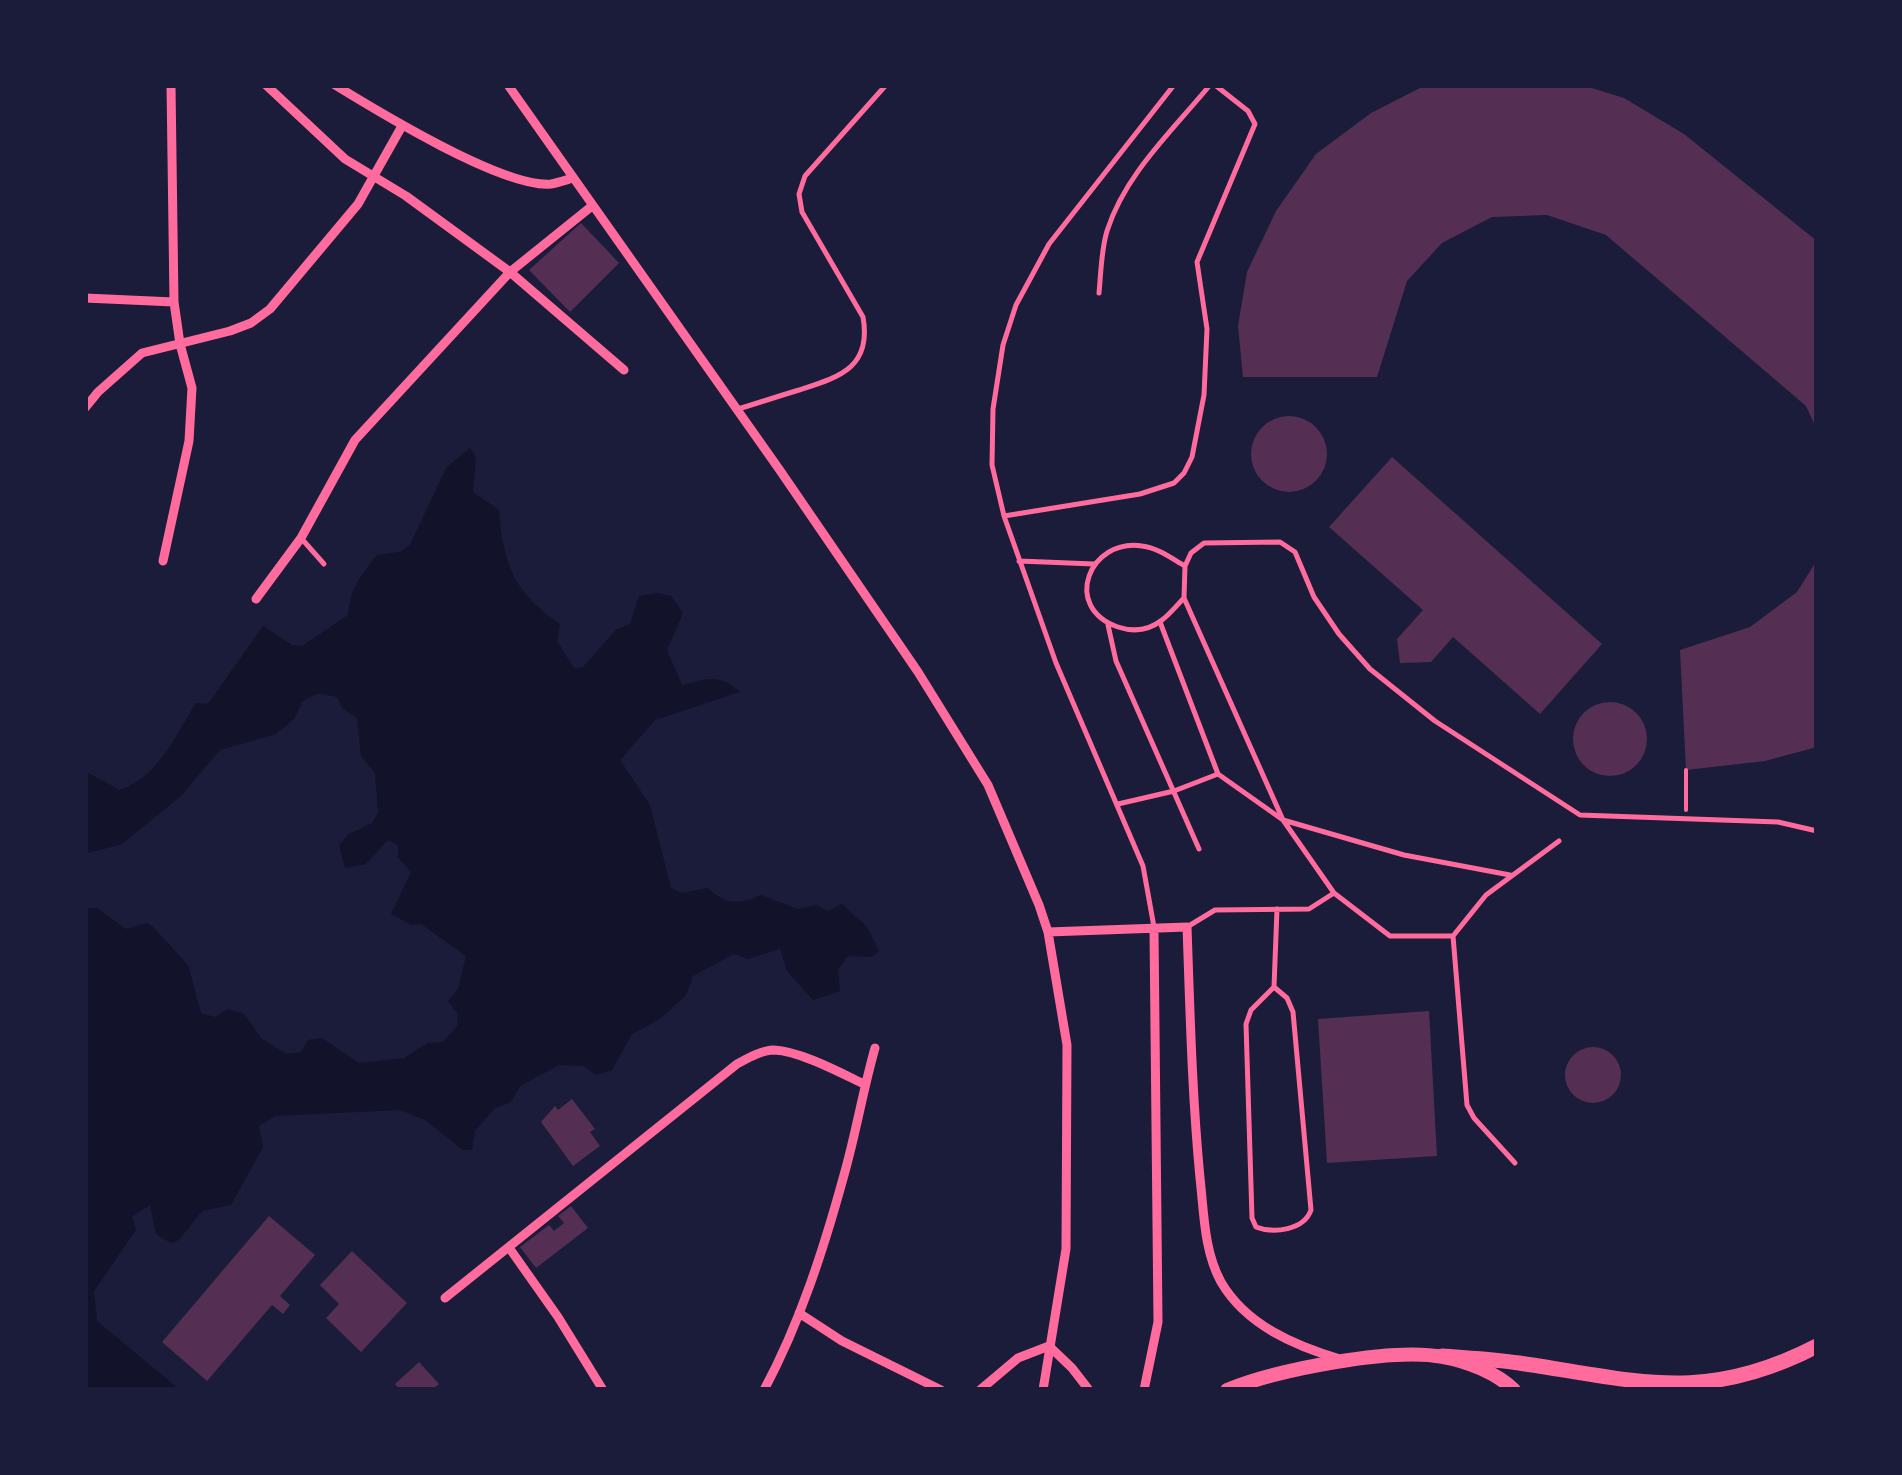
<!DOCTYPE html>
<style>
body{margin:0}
#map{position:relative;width:1902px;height:1475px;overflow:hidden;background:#1b1b3a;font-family:Literata,serif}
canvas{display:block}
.frame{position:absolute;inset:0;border:88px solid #1b1b3a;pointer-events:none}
</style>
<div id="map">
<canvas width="1902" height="1475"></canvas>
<div class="frame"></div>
</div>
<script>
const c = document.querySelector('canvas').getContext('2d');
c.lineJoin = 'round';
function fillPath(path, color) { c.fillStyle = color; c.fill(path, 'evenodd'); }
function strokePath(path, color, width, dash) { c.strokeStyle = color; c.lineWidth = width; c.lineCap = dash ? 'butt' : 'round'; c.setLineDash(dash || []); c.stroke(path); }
const water = new Path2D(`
 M 470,448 L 476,457 L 473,492 L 499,510 C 503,564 514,593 560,624 L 557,641 L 574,668 L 583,667 L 617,629 L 630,624 L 639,596 L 657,593 L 671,596 L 683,613 L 667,650 L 682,685 C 709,679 718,673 740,692 L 655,720 L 620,760 L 650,805 L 671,888 L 682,893 L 707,888 C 727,905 738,905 761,895 L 798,909 L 816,905 L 828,911 L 842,904 L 867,927 L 879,951 L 872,957 L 848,956 L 838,970 L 840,991 L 813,1000 L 787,971 L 780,949 L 748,959 L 734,954 L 693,976 L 686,995 L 660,1019 L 632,1034 L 612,1070 L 596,1075 L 584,1066 L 559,1065 L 520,1086 L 511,1102 L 494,1109 L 475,1131 L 472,1150 L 463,1150 L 425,1120 L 400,1110 L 275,1116 L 259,1126 L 263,1147 L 231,1205 L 202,1211 L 179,1240 L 171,1243 L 156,1234 L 150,1205 L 132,1216 L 136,1230 L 94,1291 L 97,1321 L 180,1390 L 85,1390 L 85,908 L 97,908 L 126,929 L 147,923 L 153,927 L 188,965 L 201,1013 L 215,1017 L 228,1009 L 244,1014 L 261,1038 L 286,1054 L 301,1052 L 308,1040 L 322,1038 L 359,1063 L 404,1058 L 428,1043 L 443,1042 L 457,1026 L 458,1014 L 448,1001 L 458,989 L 466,956 L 421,924 L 411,925 L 391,914 L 411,872 L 398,857 L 398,845 L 388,840 L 366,864 L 345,868 L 339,845 L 349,834 L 372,823 L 378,813 L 375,773 L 361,756 L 357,718 L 342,708 L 337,697 L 318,693 L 303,701 L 294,719 L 276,734 L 220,750 L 181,796 L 122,844 L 85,854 L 85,771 L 120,790 C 160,776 175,735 196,703 L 208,704 L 263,626 L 292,645 L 302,646 L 348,615 C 350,589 361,575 377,555 L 400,552 L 410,545 L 446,468 Z`);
const building = new Path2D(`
 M 1437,85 L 1582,85 L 1624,98 L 1684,134 L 1817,241 L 1817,430 L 1806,406 L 1606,235 L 1547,215 L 1492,217 L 1442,243 L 1407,281 L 1377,377 L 1243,377 L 1238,326 L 1247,272 L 1276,211 L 1316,154 L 1371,113 L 1422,87 Z
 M 581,223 L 619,263 L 570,312 L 529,270 Z
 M1251 454a38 38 0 1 1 76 0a38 38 0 1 1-76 0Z
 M 1392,457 L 1602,644 L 1540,714 L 1453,637 L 1431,662 L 1400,663 L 1397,639 L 1423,610 L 1329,527 Z
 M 1817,560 L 1817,747 L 1765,761 L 1686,770 L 1680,650 L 1750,627 L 1797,592 Z
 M1573 739a37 37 0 1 1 74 0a37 37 0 1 1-74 0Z
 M 1429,1011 L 1437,1156 L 1327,1163 L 1318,1019 Z
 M1565 1075a28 28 0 1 1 56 0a28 28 0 1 1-56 0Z
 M 572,1099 L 595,1129 L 590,1132 L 600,1146 L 573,1166 L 541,1122 L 555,1106 L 558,1110 Z
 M 571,1206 L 588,1228 L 536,1268 L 520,1247 L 549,1225 L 554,1231 L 564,1223 L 558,1216 Z
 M 269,1216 L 315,1255 L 280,1296 L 290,1305 L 283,1314 L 272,1305 L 207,1381 L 162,1342 Z
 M 352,1251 L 407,1303 L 361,1352 L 326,1318 L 339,1304 L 320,1285 Z
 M 419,1362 L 439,1384 L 432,1390 L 400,1390 L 395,1384 Z`);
const path = new Path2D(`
 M 1686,810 L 1686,770`);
const service = new Path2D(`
 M 1099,293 C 1101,273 1101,251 1107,231 C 1125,174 1173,130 1210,85
 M 738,409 C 758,403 779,396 799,390 C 839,377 872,368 863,317 L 802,212 L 799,194 L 805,176 L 886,85
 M 1004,516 L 1140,494 L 1174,483 L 1184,473 L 1192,457 L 1204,395 L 1207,329 L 1197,262 L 1255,124 L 1248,111 L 1215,85
 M 301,538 L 324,564
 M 1019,561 L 1094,564
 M 1184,598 C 1177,605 1170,614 1162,620 C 1148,631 1133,632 1118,627 C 1061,607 1090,538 1142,546 C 1158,548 1171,558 1185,566
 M 1160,622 L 1218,774 L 1283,820 L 1404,855 L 1510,875
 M 1108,625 L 1116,661 L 1199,849
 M 1118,804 L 1174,791 L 1218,774
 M 1154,927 L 1143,866 L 1056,663 L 1004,516 L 992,465 L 993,409 L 1003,345 L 1016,305 L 1049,244 L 1174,85
 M 1187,927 L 1215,910 L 1309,909 L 1334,893
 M 1453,936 L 1390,936 L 1334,893 L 1283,820 L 1184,598 L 1185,566 L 1191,553 L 1204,543 L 1280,542 L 1295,552 L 1314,597 L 1339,634 L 1370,669 L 1435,721 L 1580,815 L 1778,822 L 1817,831
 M 1274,987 L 1287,998 L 1293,1012 L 1311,1210 C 1304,1230 1274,1234 1256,1227 L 1252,1218 L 1246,1024 L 1251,1010 L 1274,987 L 1277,909
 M 1515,1163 L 1474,1118 L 1467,1105 L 1453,936 L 1486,895 L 1559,841`);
const minor = new Path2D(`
 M 266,85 L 345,159 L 406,196 L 510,272 L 624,370
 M 335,85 C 379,112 503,188 551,184 C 558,183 566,180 573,178
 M 508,85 L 779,469 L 918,672 L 988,785 L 1039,905 L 1048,932 L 1067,1045 L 1066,1249 L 1043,1390
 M 85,298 L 174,302
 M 85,408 L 98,392 L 142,353 L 230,331 L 251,323 L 270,309 L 358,204 L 402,126
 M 163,561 L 189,441 L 192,388 L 180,344 L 174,302 L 171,85
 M 256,599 L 301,538 L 355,440 L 510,272 L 592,206
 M 1048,932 L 1187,927 C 1190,1011 1192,1095 1200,1178 C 1204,1213 1204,1251 1221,1282 C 1246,1325 1295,1346 1340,1359
 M 510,1249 L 558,1317 L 603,1390
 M 445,1298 L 737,1064 C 748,1058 762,1050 774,1050 C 800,1051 841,1073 864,1084
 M 799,1313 L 842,1341 L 941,1390
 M 764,1390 C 800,1323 824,1248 844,1175 C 856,1133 863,1090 875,1048
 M 980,1390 L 1018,1358 L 1049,1346 L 1072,1368 L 1089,1390
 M 1144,1390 L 1158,1322 L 1154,930`);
const secondary = new Path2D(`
 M 1227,1390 C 1276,1370 1392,1347 1443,1357 C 1467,1361 1497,1373 1514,1390`);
const primary = new Path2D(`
 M 1442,1356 C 1467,1358 1493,1359 1519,1363 C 1636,1380 1703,1405 1817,1346`);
fillPath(water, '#12122b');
fillPath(building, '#542f53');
strokePath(path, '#ff6b9d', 4);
strokePath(service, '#ff6b9d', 5);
strokePath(minor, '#ff6b9d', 9);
strokePath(secondary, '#ff6b9d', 14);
strokePath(primary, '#ff6b9d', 15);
</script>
